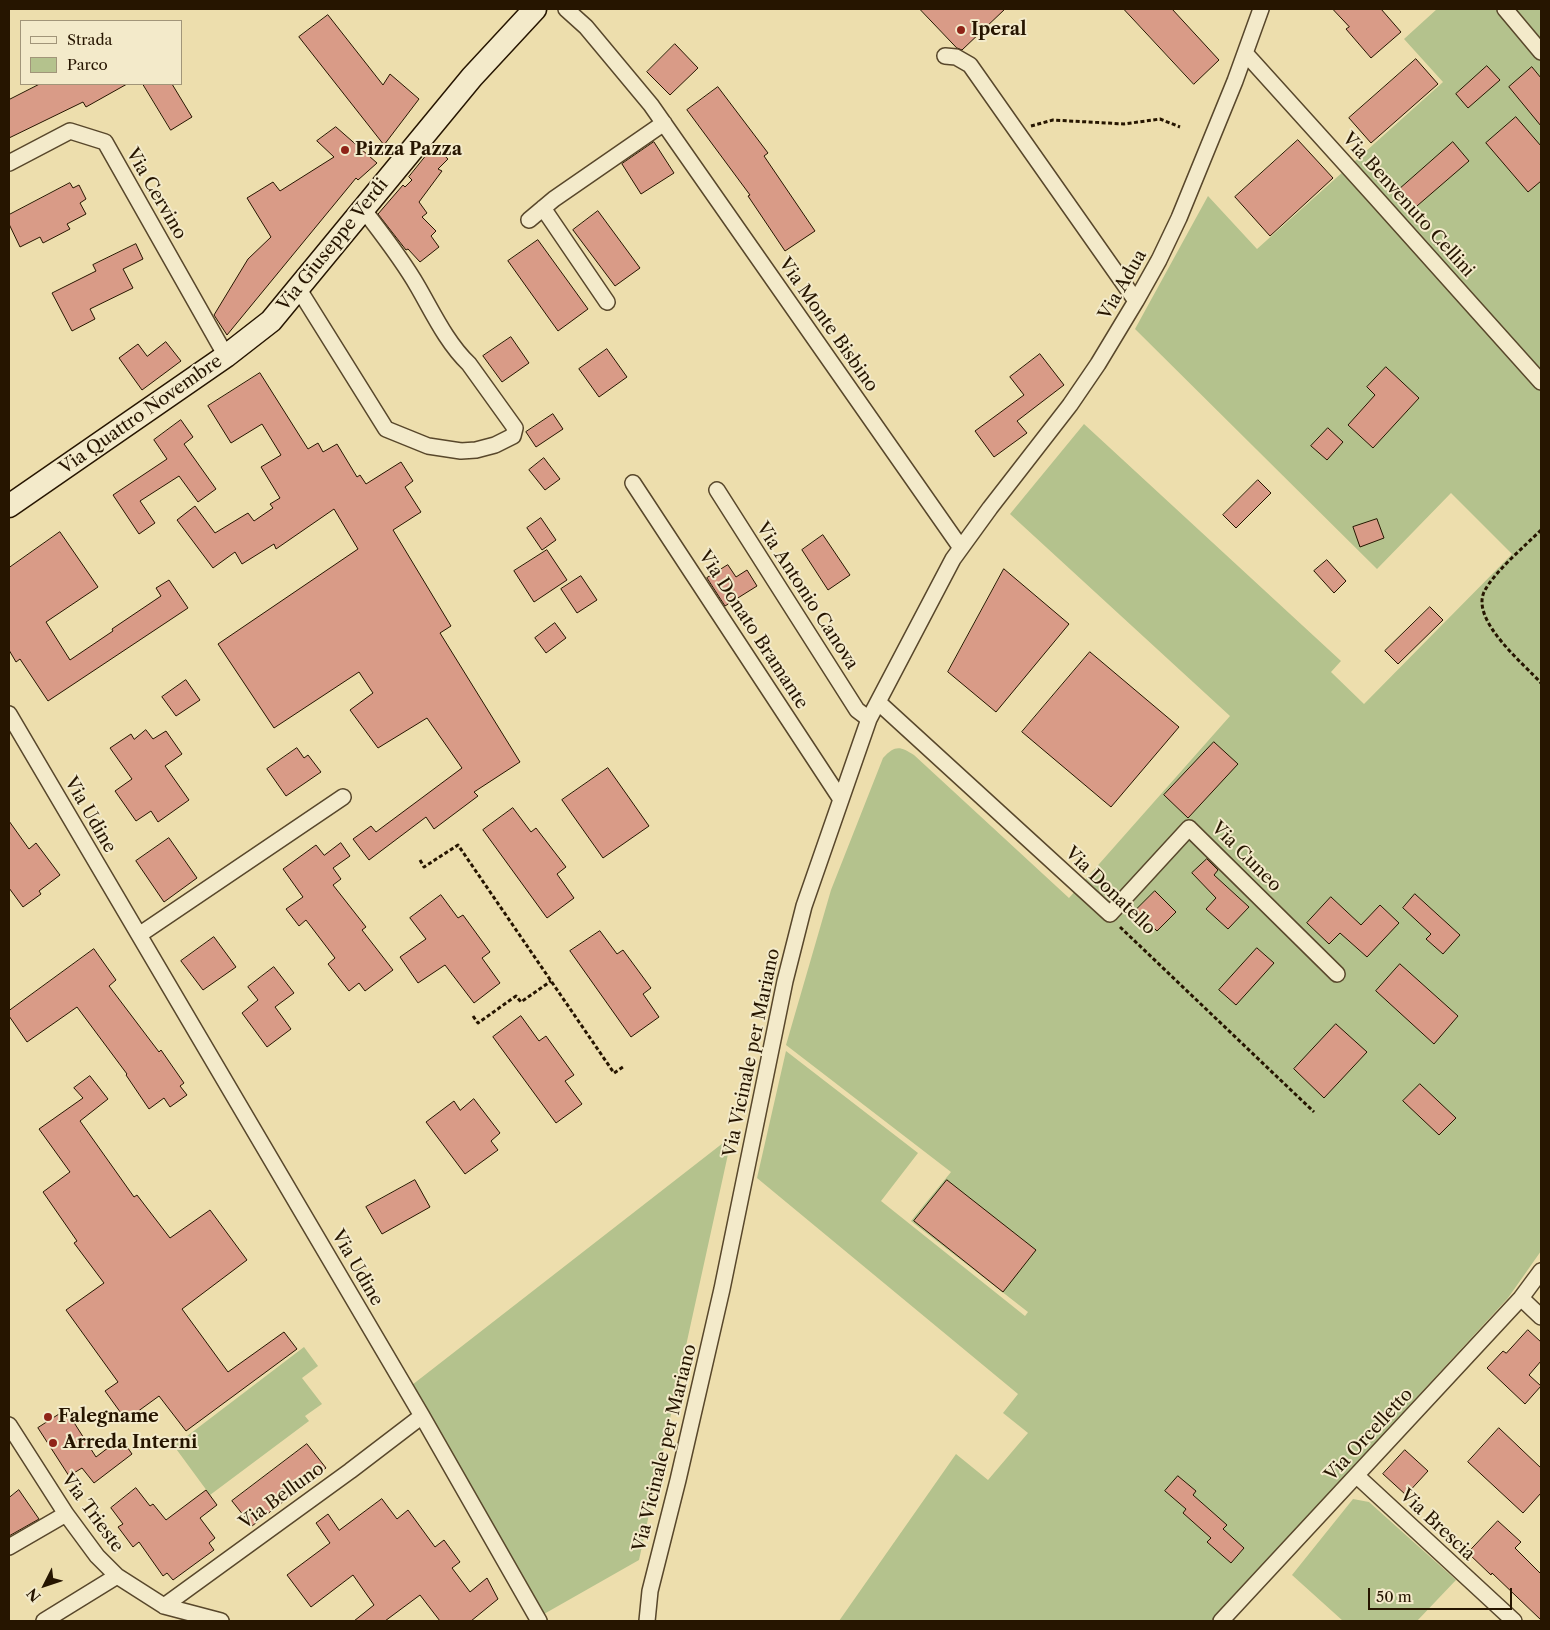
<!DOCTYPE html>
<style>
body{margin:0}
#map{position:relative;width:1550px;height:1630px;overflow:hidden;background:#eddead;font-family:"Libre Caslon Text",serif}
canvas{display:block}
.frame{position:absolute;inset:0;border:10px solid #261500;pointer-events:none}
.legend{position:absolute;left:20px;top:20px;width:162px;height:65px;box-sizing:border-box;background:#f3eaca;border:1px solid #a19579;margin:0;padding:6px 9px;list-style:none;font-size:15px;color:#261500}
.legend li{display:flex;align-items:center;gap:10px;height:25px}
.legend b{width:25px;border:1px solid #a19579}
.north{position:absolute;left:20px;top:1560px;width:50px;height:50px;-webkit-text-stroke:4px #f3eaca;paint-order:stroke;rotate:229deg;font-size:14px;font-weight:700;line-height:20px;text-align:center;color:#261500}
.north::after{content:'';display:block;margin:auto;width:18px;height:22px;background:#261500;clip-path:polygon(50% 0,100% 100%,50% 72%,0 100%)}
.scale{position:absolute;left:1368px;top:1588px;width:144px;height:22px;box-sizing:border-box;border:2px solid #261500;border-top:0;padding-left:6px;font-size:15px;line-height:18px;white-space:nowrap;color:#261500;-webkit-text-stroke:4px #f3eaca;paint-order:stroke}
</style>
<div id="map">
<canvas width="1550" height="1630"></canvas>
<div class="frame"></div>
<ul class="legend">
<li><b style="height:6px;background:#f3eaca"></b>Strada</li>
<li><b style="height:14px;background:#b4c28d"></b>Parco</li>
</ul>
<div class="north">N</div>
<div class="scale">50 m</div>
</div>
<script>
const c = document.querySelector('canvas').getContext('2d');
c.lineJoin = 'round';
function fillPath(path, color) { c.fillStyle = color; c.fill(path, 'evenodd'); }
function strokePath(path, color, width, dash) { c.strokeStyle = color; c.lineWidth = width; c.lineCap = dash ? 'butt' : 'round'; c.setLineDash(dash || []); c.stroke(path); }
function write(font, color, halo, rows, align = 'center') {
  c.font = font + ' "Libre Caslon Text",serif'; c.lineWidth = 4; c.setLineDash([]); c.textBaseline = 'middle'; c.strokeStyle = halo; c.fillStyle = color; for (const [text, x, y, turn = 0] of rows) {
    c.save(); c.translate(x, y); c.rotate((+turn || 0) * Math.PI / 180); c.textAlign = isNaN(turn) ? turn : align; if (halo) c.strokeText(text, 0, 0); c.fillText(text, 0, 0); c.restore();
  }
}
const green = new Path2D(`
 M 1437,9 L 1541,9 L 1541,1251 L 1508,1298 L 1211,1621 L 839,1621 L 956,1454 L 988,1480 L 1028,1433 L 1003,1413 L 1018,1394 L 757,1178 L 786,1051 L 918,1153 L 881,1201 L 1025,1316 L 1028,1312 L 911,1221 L 951,1172 L 786,1045 L 831,890 L 883,758 C 895,745 900,746 914,755 L 1069,898 L 1230,716 L 1010,514 L 1084,424 L 1341,661 L 1331,672 L 1364,704 L 1512,554 L 1451,493 L 1377,569 L 1135,329 L 1208,196 L 1257,249 L 1443,82 L 1404,39 Z
 M 732,1136 L 639,1560 L 544,1614 L 412,1385 Z
 M 304,1347 L 318,1366 L 302,1378 L 322,1404 L 305,1416 L 309,1421 L 210,1495 L 174,1446 Z
 M 1353,1499 L 1369,1502 L 1456,1580 L 1417,1621 L 1343,1621 L 1292,1575 Z`);
const building = new Path2D(`
 M 920,9 L 1005,9 L 962,50 L 957,48 Z
 M 1124,9 L 1172,9 L 1219,60 L 1194,84 Z
 M 1333,9 L 1381,9 L 1401,32 L 1371,58 L 1346,29 L 1349,27 Z
 M 328,15 L 383,85 L 390,74 L 419,99 L 384,145 L 299,37 Z
 M 675,44 L 698,68 L 670,95 L 647,72 Z
 M 1416,59 L 1438,84 L 1371,143 L 1349,118 Z
 M 1487,66 L 1500,80 L 1468,108 L 1456,94 Z
 M 1532,67 L 1541,78 L 1541,126 L 1509,87 Z
 M 40,84 L 127,84 L 86,107 L 83,102 L 9,138 L 9,100 Z
 M 143,84 L 172,84 L 192,117 L 171,130 Z
 M 718,87 L 768,153 L 764,156 L 815,231 L 785,251 L 748,196 L 750,195 L 687,110 Z
 M 1516,117 L 1541,146 L 1541,181 L 1528,192 L 1486,143 Z
 M 336,127 L 377,163 L 358,180 L 356,178 L 227,335 L 214,315 L 248,259 L 271,237 L 247,198 L 273,182 L 280,191 L 334,157 L 317,141 Z
 M 1298,140 L 1333,178 L 1270,236 L 1235,197 Z
 M 654,142 L 674,173 L 641,194 L 622,164 Z
 M 1453,142 L 1469,161 L 1410,212 L 1394,194 Z
 M 434,146 L 448,159 L 438,169 L 442,171 L 419,202 L 427,213 L 422,217 L 436,231 L 431,236 L 439,247 L 420,262 L 408,249 L 406,250 L 378,214 L 403,185 L 405,187 L 412,180 L 409,177 Z
 M 70,183 L 73,188 L 79,185 L 86,199 L 80,203 L 86,214 L 67,224 L 70,229 L 43,243 L 40,237 L 20,247 L 9,224 L 9,215 Z
 M 598,211 L 640,268 L 615,286 L 573,230 Z
 M 538,240 L 588,309 L 558,331 L 508,261 Z
 M 136,244 L 143,259 L 123,269 L 133,288 L 90,309 L 95,319 L 72,331 L 52,293 L 96,271 L 93,265 Z
 M 511,337 L 529,363 L 502,382 L 483,356 Z
 M 166,342 L 181,361 L 142,390 L 119,358 L 138,344 L 147,356 Z
 M 607,349 L 627,377 L 599,397 L 579,369 Z
 M 1040,354 L 1064,385 L 1017,421 L 1027,433 L 994,457 L 975,431 L 1024,395 L 1010,377 Z
 M 1386,367 L 1419,398 L 1373,448 L 1348,425 L 1375,395 L 1367,387 Z
 M 260,373 L 308,449 L 318,443 L 323,452 L 337,444 L 357,477 L 360,475 L 366,484 L 401,462 L 413,481 L 405,487 L 421,512 L 393,530 L 451,626 L 440,633 L 520,762 L 474,792 L 478,796 L 434,829 L 426,817 L 369,860 L 353,839 L 371,826 L 376,832 L 462,768 L 427,718 L 378,748 L 350,710 L 373,693 L 359,672 L 274,728 L 218,644 L 358,549 L 334,509 L 276,549 L 274,544 L 242,564 L 235,552 L 213,568 L 177,520 L 195,506 L 215,533 L 248,513 L 254,521 L 273,508 L 270,504 L 280,498 L 261,467 L 281,455 L 262,424 L 231,443 L 208,406 Z
 M 553,414 L 563,429 L 536,447 L 526,432 Z
 M 181,420 L 193,437 L 184,444 L 216,489 L 198,502 L 179,476 L 140,501 L 155,523 L 139,534 L 113,495 L 167,459 L 154,440 Z
 M 1328,428 L 1343,442 L 1327,460 L 1311,446 Z
 M 544,458 L 560,479 L 545,490 L 529,470 Z
 M 1258,480 L 1271,493 L 1236,528 L 1223,515 Z
 M 541,518 L 556,540 L 542,550 L 527,528 Z
 M 1377,519 L 1384,538 L 1360,547 L 1353,527 Z
 M 60,532 L 98,587 L 46,622 L 70,660 L 113,631 L 112,629 L 161,596 L 156,588 L 169,580 L 188,608 L 48,701 L 20,659 L 16,662 L 9,650 L 9,568 Z
 M 823,535 L 850,575 L 828,590 L 802,550 Z
 M 547,550 L 567,580 L 534,602 L 514,571 Z
 M 1327,560 L 1346,581 L 1334,593 L 1314,571 Z
 M 728,565 L 736,577 L 747,570 L 757,586 L 725,606 L 707,578 Z
 M 1004,569 L 1069,624 L 996,712 L 948,672 Z
 M 581,576 L 597,600 L 577,613 L 561,589 Z
 M 1430,607 L 1443,620 L 1398,664 L 1385,651 Z
 M 555,623 L 566,638 L 546,653 L 535,638 Z
 M 1090,652 L 1179,727 L 1111,807 L 1022,732 Z
 M 186,680 L 200,700 L 176,716 L 162,697 Z
 M 146,730 L 153,739 L 166,731 L 182,754 L 165,766 L 189,800 L 158,822 L 151,811 L 136,821 L 115,791 L 132,779 L 110,748 L 131,734 L 134,739 Z
 M 1214,742 L 1238,764 L 1188,818 L 1164,795 Z
 M 297,748 L 304,758 L 308,755 L 321,772 L 286,796 L 267,769 Z
 M 608,768 L 649,826 L 603,858 L 562,800 Z
 M 513,808 L 531,832 L 536,828 L 566,867 L 557,874 L 574,898 L 547,918 L 483,830 Z
 M 9,821 L 29,849 L 36,843 L 60,875 L 39,891 L 41,894 L 23,907 L 9,888 Z
 M 169,838 L 197,878 L 164,902 L 136,861 Z
 M 341,843 L 350,856 L 333,868 L 341,879 L 333,885 L 366,927 L 362,930 L 393,970 L 365,991 L 359,983 L 349,991 L 328,964 L 335,958 L 306,920 L 299,926 L 286,909 L 303,897 L 283,869 L 316,845 L 324,855 Z
 M 1207,859 L 1218,870 L 1214,875 L 1249,907 L 1228,929 L 1206,909 L 1216,898 L 1192,873 Z
 M 1155,891 L 1176,912 L 1157,931 L 1136,910 Z
 M 1415,894 L 1460,935 L 1443,954 L 1426,939 L 1431,934 L 1403,908 Z
 M 441,895 L 458,918 L 463,915 L 490,952 L 482,958 L 500,983 L 474,1003 L 445,965 L 418,983 L 400,957 L 426,939 L 410,918 Z
 M 1331,897 L 1361,925 L 1380,905 L 1399,923 L 1367,957 L 1340,933 L 1329,944 L 1307,923 Z
 M 600,931 L 617,954 L 623,950 L 651,988 L 643,994 L 659,1017 L 631,1037 L 570,951 Z
 M 214,937 L 236,967 L 203,990 L 181,961 Z
 M 1257,948 L 1274,963 L 1236,1005 L 1219,990 Z
 M 94,949 L 116,980 L 109,986 L 159,1052 L 161,1050 L 184,1083 L 180,1086 L 187,1095 L 170,1107 L 164,1098 L 149,1109 L 126,1075 L 127,1074 L 77,1007 L 27,1042 L 9,1016 L 9,1011 Z
 M 1400,964 L 1458,1016 L 1434,1044 L 1376,991 Z
 M 274,967 L 294,993 L 275,1007 L 291,1029 L 267,1047 L 242,1013 L 258,1000 L 248,987 Z
 M 521,1016 L 539,1041 L 546,1036 L 574,1075 L 565,1081 L 582,1104 L 556,1123 L 493,1037 Z
 M 1336,1024 L 1367,1052 L 1324,1098 L 1294,1069 Z
 M 90,1076 L 108,1099 L 80,1121 L 134,1197 L 137,1195 L 170,1238 L 210,1210 L 247,1260 L 182,1309 L 228,1372 L 284,1332 L 297,1349 L 186,1431 L 159,1396 L 126,1420 L 105,1391 L 118,1382 L 66,1310 L 104,1283 L 74,1243 L 77,1241 L 43,1192 L 70,1172 L 39,1129 L 83,1098 L 74,1088 Z
 M 1420,1084 L 1456,1118 L 1439,1135 L 1403,1101 Z
 M 474,1099 L 500,1133 L 491,1141 L 498,1150 L 465,1174 L 426,1122 L 454,1101 L 460,1110 Z
 M 415,1180 L 430,1207 L 382,1234 L 366,1207 Z
 M 947,1180 L 1036,1250 L 1003,1292 L 914,1221 Z
 M 1528,1330 L 1541,1342 L 1541,1361 L 1529,1375 L 1541,1386 L 1525,1404 L 1487,1368 L 1503,1351 L 1506,1353 Z
 M 66,1410 L 96,1457 L 121,1438 L 132,1454 L 94,1483 L 82,1468 L 69,1476 L 38,1428 Z
 M 1499,1428 L 1541,1468 L 1541,1493 L 1523,1513 L 1468,1462 Z
 M 307,1444 L 326,1468 L 252,1526 L 232,1501 Z
 M 1405,1450 L 1428,1471 L 1406,1495 L 1383,1474 Z
 M 1178,1476 L 1196,1491 L 1193,1495 L 1227,1525 L 1223,1529 L 1244,1548 L 1231,1563 L 1207,1542 L 1211,1538 L 1183,1513 L 1186,1509 L 1165,1491 Z
 M 136,1488 L 150,1506 L 153,1504 L 166,1520 L 206,1490 L 217,1505 L 200,1518 L 215,1538 L 209,1543 L 214,1550 L 173,1580 L 167,1573 L 163,1576 L 139,1542 L 133,1547 L 118,1527 L 123,1524 L 111,1508 Z
 M 19,1490 L 39,1519 L 9,1536 L 9,1498 Z
 M 382,1499 L 397,1519 L 408,1510 L 435,1547 L 444,1540 L 460,1562 L 452,1568 L 470,1592 L 487,1578 L 498,1599 L 471,1621 L 440,1621 L 420,1595 L 385,1621 L 354,1621 L 374,1605 L 353,1575 L 311,1607 L 287,1575 L 330,1543 L 316,1523 L 328,1514 L 339,1530 Z
 M 1498,1521 L 1521,1542 L 1515,1548 L 1541,1574 L 1541,1620 L 1492,1573 L 1491,1575 L 1468,1553 Z`);
const path = new Path2D(`
 M 1031,126 L 1053,120 L 1124,124 L 1160,119 L 1180,127
 M 1541,530 C 1525,546 1494,572 1484,592 C 1471,621 1524,664 1541,683
 M 420,860 L 424,867 L 458,845 L 614,1073 L 623,1067
 M 1120,927 L 1314,1112
 M 473,1016 L 478,1023 L 516,996 L 521,1002 L 551,981`);
const minor = new Path2D(`
 M 566,9 L 586,27 L 651,105 L 961,548
 M 1505,9 L 1541,52
 M 1246,54 L 1377,199 L 1541,382
 M 945,56 L 956,57 L 970,65 L 1136,301
 M 9,163 L 70,131 L 105,142 L 226,356
 M 543,208 L 607,302
 M 529,220 L 554,199 L 664,123
 M 298,288 L 386,429 L 428,446 L 461,451 L 476,450 L 495,445 L 513,436 L 515,428 L 469,364 C 447,343 433,313 418,287 C 402,259 382,234 363,209
 M 633,483 L 840,798
 M 717,490 L 857,710 L 869,719
 M 878,702 L 1110,914 L 1189,828 L 1337,974
 M 9,714 L 422,1416 L 539,1621
 M 139,935 L 343,797
 M 1521,1298 L 1541,1317
 M 9,1425 L 66,1514 L 97,1556 L 117,1576 L 164,1606 L 221,1621
 M 1357,1476 L 1514,1621
 M 9,1547 L 66,1514
 M 164,1606 L 350,1471 L 422,1416
 M 44,1621 L 117,1576
 M 647,1621 L 650,1591 L 678,1480 L 722,1289 L 785,981 L 804,906 L 869,719 L 953,559 L 990,508 L 1070,405 L 1098,364 L 1136,301 L 1159,260 L 1179,218 L 1235,81 L 1261,9
 M 1221,1621 L 1521,1298 L 1541,1271`);
const secondary = new Path2D(`
 M 9,506 L 226,356 L 271,321 L 472,77 L 535,9`);
const markers = [
 [961,30,5,"#8f2418"],
 [345,150,5,"#8f2418"],
 [48,1417,5,"#8f2418"],
 [53,1443,5,"#8f2418"]
];
const poiNames = [
 ["Iperal",971,30],
 ["Pizza Pazza",355,150],
 ["Falegname",58,1417],
 ["Arreda Interni",63,1443]
];
const streetNames = [
 ["Via Cervino",156,194,60],
 ["Via Benvenuto Cellini",1408,205,48],
 ["Via Giuseppe Verdi",333,245,-51],
 ["Via Adua",1123,285,-60],
 ["Via Monte Bisbino",828,325,55],
 ["Via Quattro Novembre",141,415,-35],
 ["Via Antonio Canova",807,596,57],
 ["Via Donato Bramante",753,630,57],
 ["Via Udine",90,815,60],
 ["Via Cuneo",1246,857,45],
 ["Via Donatello",1110,891,44],
 ["Via Vicinale per Mariano",752,1053,-78],
 ["Via Udine",357,1268,60],
 ["Via Orcelletto",1369,1435,-47],
 ["Via Vicinale per Mariano",665,1448,-76],
 ["Via Belluno",282,1496,-36],
 ["Via Trieste",92,1513,54],
 ["Via Brescia",1437,1525,43]
];
fillPath(green, '#b4c28d');
fillPath(building, '#d99b87');
strokePath(building, '#261500', 1);
strokePath(minor, '#58472b', 18);
strokePath(secondary, '#261500', 25);
strokePath(path, '#261500', 3, [4, 2.5]);
strokePath(minor, '#f3eaca', 15);
strokePath(secondary, '#f3eaca', 22);
for (const [x, y, r, color] of markers) { const dot = new Path2D(); dot.arc(x, y, r, 0, 2 * Math.PI); c.fillStyle = color; c.fill(dot); strokePath(dot, '#f3eaca', 2); }
write('bold 18px', '#261500', '#f3eaca', poiNames, 'left');
write('18px', '#261500', '#f3eaca', streetNames);
</script>
